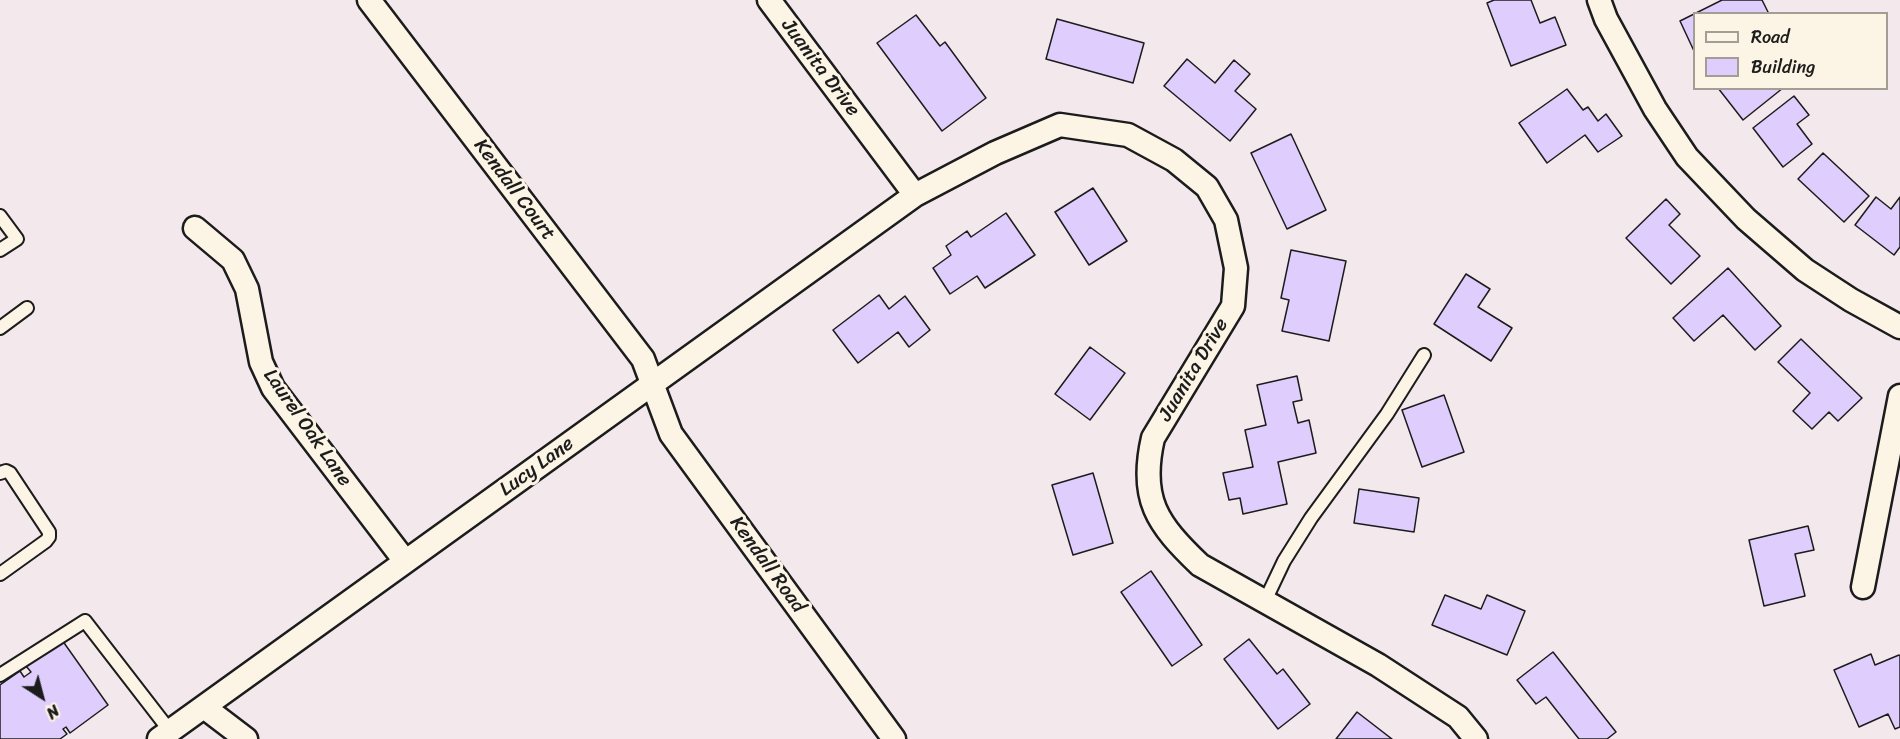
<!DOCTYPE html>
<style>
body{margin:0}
#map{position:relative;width:1900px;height:739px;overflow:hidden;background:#f3e9ec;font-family:Sriracha,sans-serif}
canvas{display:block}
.legend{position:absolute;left:1693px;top:12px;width:195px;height:78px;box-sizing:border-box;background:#fcf5e5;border:2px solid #a29e95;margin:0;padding:8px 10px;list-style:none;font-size:18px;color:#1c1c1c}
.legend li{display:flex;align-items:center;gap:12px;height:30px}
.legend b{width:30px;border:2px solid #a29e95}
.north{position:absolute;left:12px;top:667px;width:60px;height:60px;-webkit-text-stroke:4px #fcf5e5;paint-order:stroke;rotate:144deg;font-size:16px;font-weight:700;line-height:24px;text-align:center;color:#1c1c1c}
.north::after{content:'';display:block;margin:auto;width:21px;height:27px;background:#1c1c1c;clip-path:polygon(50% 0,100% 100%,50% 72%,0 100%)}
</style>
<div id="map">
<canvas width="1900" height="739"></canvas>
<ul class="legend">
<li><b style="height:8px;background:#fcf5e5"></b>Road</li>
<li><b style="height:16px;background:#dfcdfe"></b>Building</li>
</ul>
<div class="north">N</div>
</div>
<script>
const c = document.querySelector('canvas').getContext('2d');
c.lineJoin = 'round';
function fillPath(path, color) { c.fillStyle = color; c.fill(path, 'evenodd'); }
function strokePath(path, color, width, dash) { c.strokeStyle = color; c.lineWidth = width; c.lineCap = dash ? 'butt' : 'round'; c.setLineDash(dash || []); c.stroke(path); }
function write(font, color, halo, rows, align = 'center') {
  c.font = font + ' Sriracha,sans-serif'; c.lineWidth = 6; c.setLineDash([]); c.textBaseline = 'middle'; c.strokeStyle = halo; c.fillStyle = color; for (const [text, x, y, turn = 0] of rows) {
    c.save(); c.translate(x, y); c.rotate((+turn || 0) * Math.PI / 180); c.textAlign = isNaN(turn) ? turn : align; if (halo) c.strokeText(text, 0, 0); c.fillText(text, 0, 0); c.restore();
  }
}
const building = new Path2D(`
 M 1494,0 L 1531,0 L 1540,23 L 1555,17 L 1566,45 L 1511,66 L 1487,3 Z
 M 1722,0 L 1762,0 L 1769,14 L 1694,14 L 1694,51 L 1680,21 Z
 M 916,15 L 940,46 L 945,42 L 986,98 L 942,131 L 877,43 Z
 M 1057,19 L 1144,43 L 1133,83 L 1046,59 Z
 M 1187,59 L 1215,83 L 1234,60 L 1250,74 L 1235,91 L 1256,109 L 1230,141 L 1164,86 Z
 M 1718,88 L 1783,88 L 1743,120 Z
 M 1567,89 L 1583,110 L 1588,107 L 1598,121 L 1606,114 L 1622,136 L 1598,152 L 1585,135 L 1547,163 L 1519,123 Z
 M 1794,96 L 1809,115 L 1797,124 L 1812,144 L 1783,167 L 1753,128 Z
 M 1291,134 L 1326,210 L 1287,229 L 1251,153 Z
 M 1823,153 L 1869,196 L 1844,222 L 1798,179 Z
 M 1093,188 L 1127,241 L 1089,265 L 1055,212 Z
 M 1876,197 L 1891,209 L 1900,197 L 1900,247 L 1894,255 L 1855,225 Z
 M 1666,199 L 1680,214 L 1669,225 L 1700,256 L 1671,284 L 1626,238 Z
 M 1006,213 L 1035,255 L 985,288 L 977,276 L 950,294 L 933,268 L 951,255 L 946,246 L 967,231 L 971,237 Z
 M 1291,250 L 1346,261 L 1329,341 L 1282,331 L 1289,300 L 1281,298 Z
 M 1728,268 L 1781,326 L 1755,350 L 1723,315 L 1694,341 L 1673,318 Z
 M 1466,274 L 1490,289 L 1478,307 L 1512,328 L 1491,361 L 1434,324 Z
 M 879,295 L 889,309 L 905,296 L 930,330 L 909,347 L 898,332 L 858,363 L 833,330 Z
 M 1801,339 L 1862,398 L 1838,421 L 1829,412 L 1812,429 L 1793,411 L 1810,393 L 1778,362 Z
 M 1090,347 L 1125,373 L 1090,420 L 1055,394 Z
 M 1297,376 L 1302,400 L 1293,402 L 1298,423 L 1309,420 L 1316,453 L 1278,462 L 1287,504 L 1243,514 L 1240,498 L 1229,500 L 1223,473 L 1253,467 L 1245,430 L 1266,425 L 1257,385 Z
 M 1444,395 L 1464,452 L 1422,467 L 1402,410 Z
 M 1093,473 L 1113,543 L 1073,555 L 1052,485 Z
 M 1359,489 L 1419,498 L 1414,532 L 1354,523 Z
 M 1808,526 L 1814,550 L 1795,554 L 1805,596 L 1764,606 L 1749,540 Z
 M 1151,571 L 1202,645 L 1172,666 L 1121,592 Z
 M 1445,595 L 1481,609 L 1487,595 L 1525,611 L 1507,655 L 1432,625 Z
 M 1249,639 L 1277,674 L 1283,669 L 1310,704 L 1278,729 L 1224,659 Z
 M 62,640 L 108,705 L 70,733 L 66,727 L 63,729 L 67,734 L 60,739 L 0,739 L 0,685 L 20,671 L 24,677 L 31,672 L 26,666 Z
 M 1553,652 L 1616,732 L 1607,739 L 1579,739 L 1546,697 L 1536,704 L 1517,680 Z
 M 1871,654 L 1875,665 L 1899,655 L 1900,656 L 1900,727 L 1895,729 L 1888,714 L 1859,727 L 1834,670 Z
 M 1357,712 L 1392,739 L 1336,739 Z`);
const service = new Path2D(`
 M 0,216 L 17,239 L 0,250
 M 0,328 L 27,308
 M 0,473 L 6,471 L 10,473 L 49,532 L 49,537 L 46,541 L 0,574
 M 1265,601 L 1284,561 L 1311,518 L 1387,414 L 1424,355
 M 0,675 L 85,621 L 170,731`);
const minor = new Path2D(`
 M 369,0 L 643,359 L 671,434 L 894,739
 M 769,0 L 915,195
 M 1599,0 L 1606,19 L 1655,109 L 1687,157 L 1746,219 L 1805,270 L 1851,300 L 1900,327
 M 195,228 L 233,260 L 247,289 L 261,362 L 273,388 L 405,561
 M 1863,587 L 1900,396
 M 204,707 L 246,739
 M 159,739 L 915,195 L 995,153 L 1060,125 L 1128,135 L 1174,160 L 1207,187 L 1226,220 L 1236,268 L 1233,306 L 1153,438 C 1139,499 1157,524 1200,565 L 1378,665 L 1458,717 L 1476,739`);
const streetNames = [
 ["Juanita Drive",820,68,53],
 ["Kendall Court",514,190,53],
 ["Juanita Drive",1194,370,-59],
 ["Laurel Oak Lane",307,428,55],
 ["Lucy Lane",537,467,-36],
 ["Kendall Road",767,565,54]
];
fillPath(building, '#dfcdfe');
strokePath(building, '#1c1c1c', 1.5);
strokePath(service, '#1c1c1c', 16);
strokePath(minor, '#1c1c1c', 27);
strokePath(service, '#fcf5e5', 12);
strokePath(minor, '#fcf5e5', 22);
write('20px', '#1c1c1c', '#fcf5e5', streetNames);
</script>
